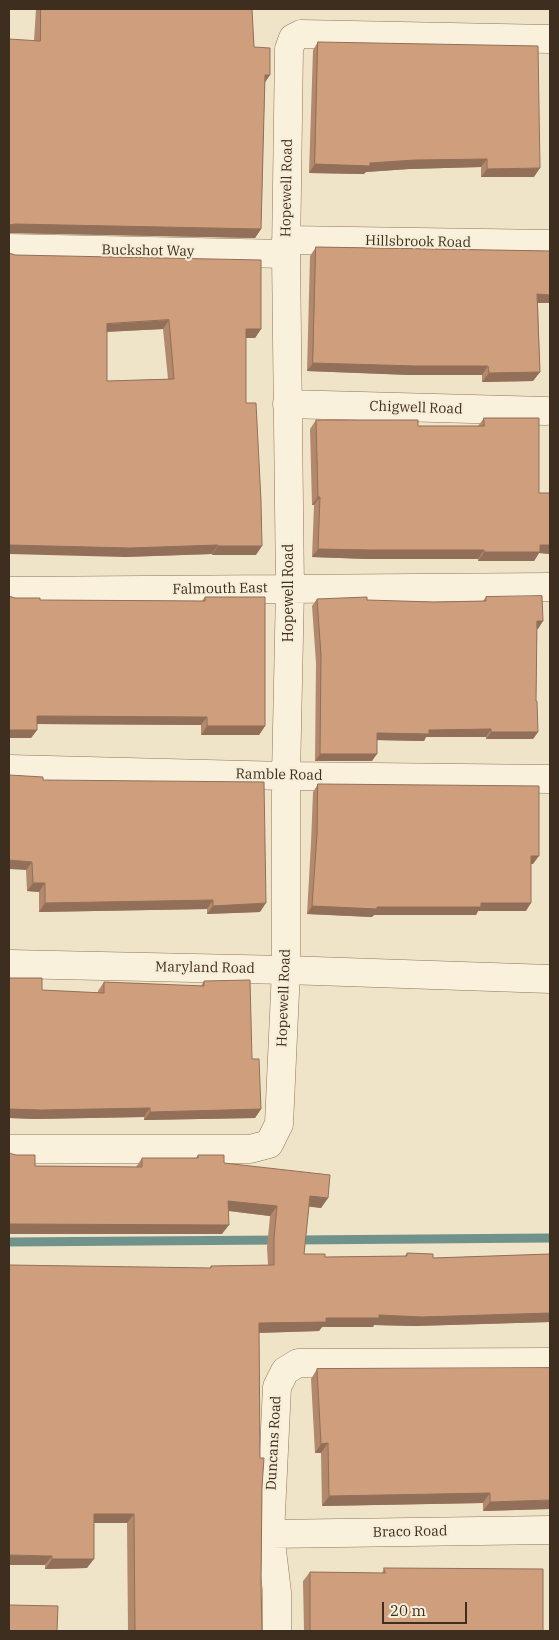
<!DOCTYPE html>
<style>
body{margin:0}
#map{position:relative;width:559px;height:1640px;overflow:hidden;background:#f0e4c8;font-family:"IBM Plex Serif",serif}
canvas{display:block}
.frame{position:absolute;inset:0;border:10px solid #3d2e20;pointer-events:none}
.scale{position:absolute;left:382px;top:1602px;width:85px;height:22px;box-sizing:border-box;border:2px solid #3d2e20;border-top:0;padding-left:6px;font-size:15px;line-height:18px;white-space:nowrap;color:#3d2e20;-webkit-text-stroke:4px #f7eed8;paint-order:stroke}
</style>
<div id="map">
<canvas width="559" height="1640"></canvas>
<div class="frame"></div>
<div class="scale">20 m</div>
</div>
<script>
const c = document.querySelector('canvas').getContext('2d');
c.lineJoin = 'round';
function strokePath(path, color, width, dash) { c.strokeStyle = color; c.lineWidth = width; c.lineCap = dash ? 'butt' : 'round'; c.setLineDash(dash || []); c.stroke(path); }
function fillPath(path, color) { c.fillStyle = color; c.fill(path, 'evenodd'); }
function write(font, color, halo, rows, align = 'center') {
  c.font = font + ' "IBM Plex Serif",serif'; c.lineWidth = 4.5; c.setLineDash([]); c.textBaseline = 'middle'; c.strokeStyle = halo; c.fillStyle = color; for (const [text, x, y, turn = 0] of rows) {
    c.save(); c.translate(x, y); c.rotate((+turn || 0) * Math.PI / 180); c.textAlign = isNaN(turn) ? turn : align; if (halo) c.strokeText(text, 0, 0); c.fillText(text, 0, 0); c.restore();
  }
}
const stream = new Path2D(`
 M 294,1240 L 550,1238
 M 9,1242 L 278,1240`);
const street = new Path2D(`
 M 286,240 L 550,244
 M 9,248 L 286,254
 M 287,404 L 546,411
 M 9,591 L 550,587
 M 9,769 L 286,776 L 550,779
 M 9,964 L 286,970 L 550,979
 M 9,1149 L 250,1149 L 269,1144 L 279,1124 L 286,970 L 286,776 L 290,589 L 286,254 L 289,49 L 293,38 L 301,34 L 550,39
 M 270,1534 L 550,1530
 M 277,1631 L 277,1592 L 270,1534 L 277,1387 L 285,1371 L 298,1363 L 548,1362`);
const wall = new Path2D(`
 M 36,9 L 252,9 L 254,47 L 265,82 L 261,229 L 255,238 L 9,233 L 34,41 Z
 M 318,42 L 534,177 L 481,177 L 481,167 L 409,169 L 366,172 L 364,174 L 309,173 L 313,50 Z
 M 316,247 L 550,251 L 550,303 L 538,303 L 540,372 L 533,381 L 482,382 L 482,375 L 410,375 L 307,371 L 310,256 Z
 M 9,253 L 261,329 L 255,338 L 246,338 L 246,403 L 256,555 L 212,555 L 212,554 L 124,557 ZM 163,329 L 168,379 L 107,381 L 107,332 Z
 M 484,418 L 539,493 L 550,493 L 550,554 L 539,553 L 534,561 L 478,561 L 478,559 L 367,559 L 312,557 L 314,505 L 312,505 L 310,429 L 316,420 L 418,426 L 478,426 Z
 M 9,596 L 15,598 L 40,600 L 202,601 L 205,597 L 265,726 L 259,735 L 201,735 L 201,725 L 37,724 L 37,730 L 31,738 L 9,738 Z
 M 486,597 L 543,621 L 537,629 L 536,701 L 538,732 L 533,739 L 486,739 L 486,737 L 426,737 L 424,741 L 377,740 L 372,761 L 315,761 L 316,663 L 312,606 L 317,599 L 434,602 L 483,601 Z
 M 43,780 L 260,912 L 207,914 L 207,909 L 39,912 L 39,892 L 27,891 L 26,870 Z
 M 318,784 L 533,864 L 531,864 L 526,911 L 478,911 L 476,915 L 374,915 L 372,917 L 307,914 L 311,843 L 313,792 Z
 M 9,978 L 42,990 L 98,993 L 98,991 L 104,982 L 201,986 L 204,981 L 252,1059 L 261,1109 L 255,1118 L 144,1120 L 144,1117 L 35,1119 L 9,1118 Z
 M 9,1153 L 35,1166 L 136,1167 L 142,1158 L 196,1158 L 198,1155 L 328,1198 L 321,1208 L 309,1206 L 304,1254 L 325,1257 L 405,1256 L 407,1253 L 433,1258 L 550,1254 L 550,1322 L 415,1326 L 374,1325 L 373,1327 L 322,1327 L 319,1331 L 259,1333 L 260,1458 L 262,1487 L 261,1582 L 262,1631 L 128,1631 L 127,1523 L 94,1523 L 87,1568 L 45,1569 L 45,1565 L 211,1266 L 268,1265 L 267,1248 L 270,1216 L 228,1211 L 222,1234 L 9,1234 Z
 M 317,1369 L 550,1509 L 483,1511 L 483,1503 L 322,1506 L 321,1453 L 315,1453 L 311,1379 Z
 M 384,1568 L 543,1631 L 304,1631 L 303,1581 L 310,1572 L 382,1573 Z`);
const shadedWall = new Path2D(`
 M 265,75 L 270,75 L 264,84 Z
 M 487,159 L 481,167 L 409,169 L 366,172 L 364,174 L 309,173 L 315,164 L 370,163 L 415,160 Z
 M 540,168 L 534,177 L 481,177 L 487,169 Z
 M 15,224 L 261,229 L 255,238 L 9,233 L 9,225 Z
 M 537,294 L 550,295 L 550,303 L 531,303 Z
 M 169,320 L 163,329 L 101,332 L 107,324 Z
 M 246,329 L 261,329 L 255,338 L 240,338 Z
 M 313,363 L 488,366 L 482,375 L 410,375 L 307,371 Z
 M 540,372 L 533,381 L 482,382 L 489,373 Z
 M 318,497 L 320,497 L 314,505 L 312,505 Z
 M 9,545 L 218,545 L 212,554 L 124,557 L 9,554 Z
 M 540,545 L 550,545 L 550,554 L 539,553 L 534,561 L 478,561 L 484,552 Z
 M 218,546 L 262,546 L 256,555 L 212,555 Z
 M 318,549 L 484,550 L 478,559 L 367,559 L 312,557 Z
 M 537,621 L 543,621 L 538,629 L 532,628 Z
 M 37,716 L 207,717 L 201,725 L 31,724 Z
 M 207,726 L 265,726 L 259,735 L 201,735 Z
 M 491,729 L 486,737 L 426,737 L 424,741 L 372,740 L 377,733 L 429,730 Z
 M 9,730 L 37,730 L 31,738 L 9,738 Z
 M 491,732 L 538,732 L 533,739 L 486,739 Z
 M 320,754 L 377,754 L 372,761 L 315,761 Z
 M 531,856 L 539,856 L 533,864 L 526,864 Z
 M 9,860 L 32,862 L 26,870 L 9,869 Z
 M 33,883 L 45,883 L 39,892 L 27,891 Z
 M 213,900 L 207,909 L 39,912 L 45,903 Z
 M 266,903 L 260,912 L 207,914 L 213,906 Z
 M 481,903 L 531,903 L 526,911 L 478,911 L 476,915 L 374,915 L 372,917 L 307,914 L 312,906 L 377,907 Z
 M 150,1108 L 144,1117 L 35,1119 L 9,1118 L 9,1109 Z
 M 261,1109 L 255,1118 L 144,1120 L 150,1112 Z
 M 310,1196 L 328,1198 L 321,1208 L 303,1206 Z
 M 228,1201 L 277,1206 L 270,1216 L 222,1210 Z
 M 9,1224 L 229,1225 L 222,1234 L 9,1234 Z
 M 550,1313 L 550,1322 L 415,1326 L 374,1325 L 373,1327 L 322,1327 L 319,1331 L 252,1333 L 259,1323 L 326,1318 L 379,1315 Z
 M 328,1443 L 321,1453 L 315,1453 L 321,1444 Z
 M 490,1493 L 483,1503 L 322,1506 L 329,1496 Z
 M 550,1500 L 550,1509 L 483,1511 L 490,1502 Z
 M 94,1514 L 134,1514 L 127,1523 L 87,1523 Z
 M 9,1555 L 52,1556 L 45,1565 L 9,1565 Z
 M 52,1559 L 94,1559 L 87,1568 L 45,1569 Z`);
const building = new Path2D(`
 M 41,9 L 252,9 L 254,47 L 270,48 L 270,75 L 265,75 L 261,229 L 15,224 L 9,225 L 9,39 L 40,41 Z
 M 318,42 L 538,46 L 540,168 L 487,169 L 487,159 L 415,160 L 370,163 L 370,166 L 315,164 Z
 M 316,247 L 550,251 L 550,295 L 537,294 L 540,372 L 489,373 L 488,366 L 416,366 L 313,363 Z
 M 9,253 L 15,255 L 261,260 L 261,329 L 246,329 L 246,403 L 256,403 L 261,501 L 262,546 L 218,546 L 218,545 L 130,548 L 9,545 ZM 169,320 L 174,379 L 107,381 L 107,324 Z
 M 484,418 L 539,418 L 539,493 L 550,493 L 550,545 L 540,545 L 540,552 L 484,552 L 484,550 L 373,550 L 318,549 L 320,497 L 318,497 L 316,420 L 418,420 L 418,426 L 484,426 Z
 M 9,596 L 15,598 L 40,598 L 40,600 L 205,601 L 205,597 L 265,597 L 265,726 L 207,726 L 207,717 L 37,716 L 37,730 L 9,730 Z
 M 542,596 L 543,621 L 537,621 L 536,701 L 537,701 L 538,732 L 491,732 L 491,729 L 429,730 L 429,734 L 377,733 L 377,754 L 320,754 L 321,655 L 317,599 L 367,597 L 367,600 L 434,602 L 486,601 L 486,597 Z
 M 9,775 L 43,777 L 43,780 L 264,782 L 266,903 L 213,906 L 213,900 L 45,903 L 45,883 L 33,883 L 32,862 L 9,860 Z
 M 318,784 L 539,786 L 539,856 L 531,856 L 531,903 L 481,903 L 481,907 L 377,907 L 377,909 L 312,906 L 317,835 Z
 M 9,978 L 42,978 L 42,990 L 104,993 L 104,982 L 204,986 L 204,981 L 250,980 L 252,1059 L 259,1059 L 261,1109 L 150,1112 L 150,1108 L 41,1110 L 9,1109 Z
 M 9,1153 L 16,1155 L 35,1155 L 35,1166 L 142,1167 L 142,1158 L 198,1158 L 198,1155 L 224,1155 L 224,1163 L 330,1175 L 328,1198 L 310,1196 L 304,1254 L 325,1254 L 325,1257 L 407,1256 L 407,1253 L 433,1254 L 433,1258 L 550,1254 L 550,1313 L 422,1317 L 379,1315 L 379,1318 L 326,1318 L 326,1322 L 259,1323 L 260,1458 L 264,1458 L 262,1487 L 261,1582 L 262,1631 L 135,1631 L 134,1514 L 94,1514 L 94,1559 L 52,1559 L 52,1556 L 9,1555 L 9,1265 L 211,1268 L 211,1266 L 274,1265 L 274,1238 L 277,1206 L 228,1201 L 229,1225 L 9,1224 Z
 M 550,1368 L 550,1500 L 490,1502 L 490,1493 L 329,1496 L 328,1443 L 321,1444 L 317,1369 Z
 M 384,1568 L 543,1569 L 543,1631 L 310,1631 L 310,1572 L 385,1573 Z
 M 9,1605 L 58,1606 L 57,1631 L 9,1631 Z`);
const streetNames = [
 ["Hopewell Road",287,188,-89],
 ["Hillsbrook Road",418,242,1],
 ["Buckshot Way",148,251,1],
 ["Chigwell Road",416,408,2],
 ["Falmouth East",220,589,-1],
 ["Hopewell Road",289,593,-90],
 ["Ramble Road",279,775,1],
 ["Maryland Road",205,968,1],
 ["Hopewell Road",284,998,-88],
 ["Duncans Road",274,1443,-87],
 ["Braco Road",410,1532,-1]
];
strokePath(stream, '#6f938a', 9);
strokePath(street, '#8d765c', 29);
strokePath(street, '#faf1dc', 28);
fillPath(wall, '#b2896c');
fillPath(shadedWall, '#916f58');
fillPath(building, '#cf9f7d');
strokePath(building, '#916f58', 1);
write('14px', '#3d2e20', '#f7eed8', streetNames);
</script>
